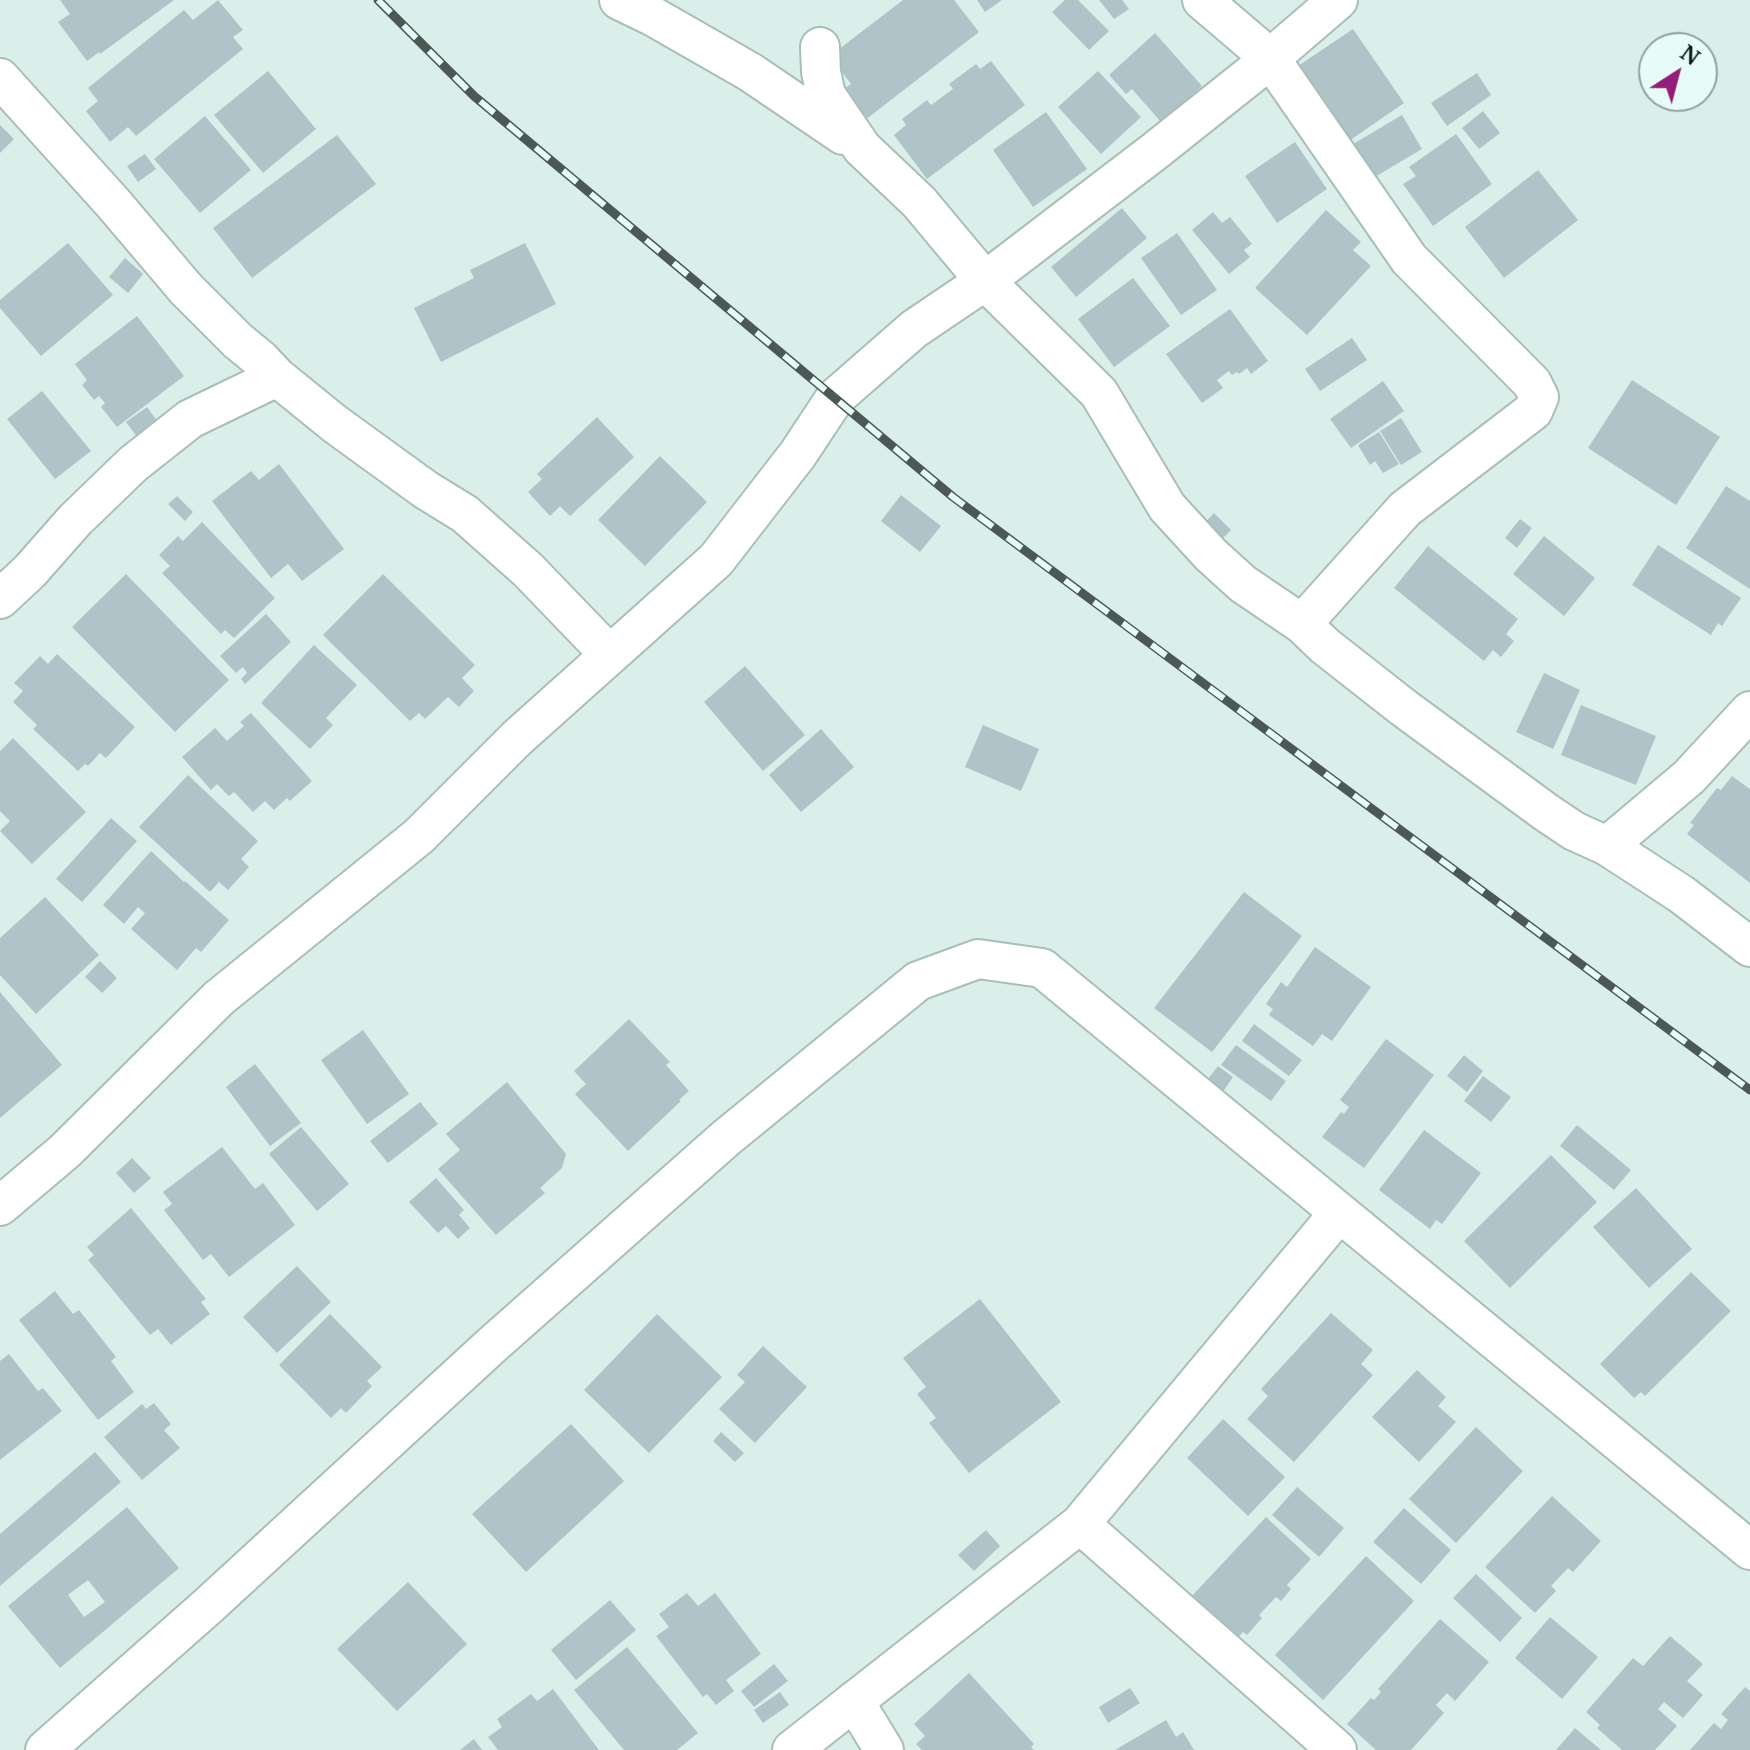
<!DOCTYPE html>
<style>
body{margin:0}
#map{position:relative;width:1750px;height:1750px;overflow:hidden;background:#daefea;font-family:"Noto Serif",serif}
canvas{display:block}
.north{position:absolute;left:1638px;top:32px;width:80px;height:80px;box-sizing:border-box;background:#e8fcf7;border:2px solid #93a29e;border-radius:50%;rotate:36deg;font-size:22px;font-weight:700;line-height:32px;text-align:center;color:#131b19}
.north::after{content:'';display:block;margin:auto;width:28px;height:36px;background:#951d79;clip-path:polygon(50% 0,100% 100%,50% 72%,0 100%)}
</style>
<div id="map">
<canvas width="1750" height="1750"></canvas>
<div class="north">N</div>
</div>
<script>
const c = document.querySelector('canvas').getContext('2d');
c.lineJoin = 'round';
function fillPath(path, color) { c.fillStyle = color; c.fill(path, 'evenodd'); }
function strokePath(path, color, width, dash) { c.strokeStyle = color; c.lineWidth = width; c.lineCap = dash ? 'butt' : 'round'; c.setLineDash(dash || []); c.stroke(path); }
const building = new Path2D(`
 M 60,0 L 174,0 L 100,54 L 99,52 L 87,61 L 58,22 L 70,14 Z
 M 218,0 L 243,30 L 233,37 L 243,49 L 136,136 L 128,127 L 110,142 L 86,111 L 98,101 L 88,88 L 184,10 L 193,20 Z
 M 903,0 L 954,0 L 979,32 L 865,120 L 842,90 L 851,84 L 830,56 Z
 M 977,0 L 1002,0 L 985,12 Z
 M 1065,0 L 1078,0 L 1109,31 L 1089,50 L 1052,12 Z
 M 1099,0 L 1122,0 L 1129,9 L 1114,19 Z
 M 1353,29 L 1404,103 L 1346,143 L 1295,68 Z
 M 1155,33 L 1202,86 L 1162,123 L 1132,89 L 1126,94 L 1109,75 Z
 M 991,61 L 1025,105 L 927,179 L 894,135 L 906,125 L 902,119 L 927,100 L 931,105 L 953,89 L 949,84 L 976,64 L 980,69 Z
 M 268,71 L 316,129 L 263,173 L 214,115 Z
 M 1098,71 L 1141,117 L 1101,154 L 1058,107 Z
 M 1477,73 L 1491,95 L 1447,126 L 1431,103 Z
 M 1483,111 L 1500,133 L 1479,149 L 1462,128 Z
 M 1046,112 L 1087,169 L 1033,207 L 993,150 Z
 M 1402,115 L 1422,149 L 1368,181 L 1348,147 Z
 M 205,116 L 251,170 L 200,213 L 154,159 Z
 M 0,125 L 14,139 L 0,153 Z
 M 1456,134 L 1492,184 L 1433,226 L 1403,184 L 1416,176 L 1409,167 Z
 M 337,135 L 376,184 L 252,278 L 213,228 Z
 M 1295,142 L 1327,189 L 1277,223 L 1245,176 Z
 M 145,154 L 156,169 L 138,182 L 127,166 Z
 M 1538,170 L 1578,220 L 1504,278 L 1465,227 Z
 M 1122,208 L 1147,238 L 1076,297 L 1051,267 Z
 M 1326,210 L 1361,242 L 1353,250 L 1371,266 L 1307,335 L 1255,288 Z
 M 1213,212 L 1222,223 L 1230,217 L 1252,244 L 1244,250 L 1250,257 L 1229,274 L 1192,230 Z
 M 1177,233 L 1217,290 L 1181,315 L 1141,258 Z
 M 68,243 L 113,295 L 41,356 L 0,308 L 0,300 Z
 M 525,243 L 556,304 L 441,362 L 414,308 L 474,278 L 470,270 Z
 M 125,258 L 143,274 L 128,293 L 109,277 Z
 M 1133,278 L 1170,326 L 1114,367 L 1078,319 Z
 M 1230,309 L 1268,361 L 1251,374 L 1247,368 L 1239,374 L 1237,372 L 1232,375 L 1229,371 L 1217,380 L 1223,388 L 1202,403 L 1166,354 Z
 M 137,316 L 184,376 L 117,427 L 101,407 L 105,403 L 99,396 L 94,400 L 82,385 L 87,380 L 75,364 Z
 M 1352,338 L 1367,360 L 1320,391 L 1305,369 Z
 M 1632,380 L 1720,437 L 1676,505 L 1588,448 Z
 M 1383,381 L 1404,411 L 1351,448 L 1330,419 Z
 M 42,391 L 91,451 L 55,479 L 7,419 Z
 M 147,407 L 158,422 L 138,438 L 126,422 Z
 M 597,417 L 634,457 L 570,516 L 560,506 L 550,516 L 528,492 L 542,479 L 537,474 Z
 M 1401,418 L 1422,452 L 1401,465 L 1380,431 Z
 M 1379,432 L 1399,464 L 1383,473 L 1375,461 L 1370,465 L 1358,445 Z
 M 660,456 L 707,502 L 645,566 L 598,520 Z
 M 279,464 L 344,549 L 302,581 L 288,564 L 271,578 L 212,501 L 251,471 L 259,480 Z
 M 1726,486 L 1750,501 L 1750,589 L 1686,548 Z
 M 901,495 L 941,526 L 920,552 L 881,521 Z
 M 177,496 L 193,512 L 185,521 L 168,504 Z
 M 1214,513 L 1231,530 L 1218,543 L 1201,527 Z
 M 1520,519 L 1532,528 L 1517,548 L 1505,538 Z
 M 202,522 L 275,598 L 234,638 L 225,630 L 221,634 L 162,573 L 170,566 L 159,555 L 178,536 L 183,541 Z
 M 1544,536 L 1595,578 L 1564,616 L 1513,574 Z
 M 1658,545 L 1741,598 L 1722,626 L 1718,623 L 1711,635 L 1632,585 Z
 M 1428,546 L 1518,619 L 1506,634 L 1514,641 L 1501,657 L 1493,650 L 1484,661 L 1394,588 Z
 M 126,574 L 229,680 L 175,732 L 72,627 Z
 M 383,574 L 475,665 L 462,678 L 474,691 L 459,707 L 448,697 L 425,719 L 419,713 L 410,721 L 323,635 Z
 M 266,614 L 291,642 L 245,684 L 241,679 L 247,673 L 243,667 L 236,673 L 220,656 Z
 M 314,645 L 357,685 L 326,718 L 333,725 L 310,749 L 261,703 Z
 M 57,654 L 135,727 L 106,758 L 100,753 L 88,766 L 85,764 L 78,771 L 33,729 L 37,725 L 13,702 L 23,691 L 14,683 L 40,656 L 48,664 Z
 M 745,666 L 805,735 L 763,771 L 704,702 Z
 M 1544,673 L 1580,690 L 1553,749 L 1516,732 Z
 M 1581,705 L 1656,736 L 1636,785 L 1561,755 Z
 M 251,713 L 312,781 L 290,801 L 287,798 L 274,810 L 265,801 L 253,812 L 234,792 L 229,796 L 217,784 L 211,790 L 182,757 L 215,728 L 227,741 L 244,726 L 240,722 Z
 M 983,725 L 1039,749 L 1021,791 L 965,767 Z
 M 821,729 L 854,767 L 801,812 L 769,775 Z
 M 13,738 L 86,812 L 32,864 L 0,831 L 10,821 L 0,811 L 0,751 Z
 M 188,775 L 258,841 L 241,859 L 249,867 L 228,890 L 219,882 L 210,892 L 139,827 Z
 M 1732,776 L 1750,789 L 1750,883 L 1687,834 L 1694,825 L 1690,823 L 1717,788 L 1721,790 Z
 M 111,818 L 137,841 L 82,902 L 56,879 Z
 M 151,851 L 184,882 L 185,881 L 229,920 L 201,952 L 196,948 L 177,970 L 131,929 L 145,913 L 138,907 L 124,924 L 103,905 Z
 M 1244,892 L 1302,936 L 1212,1052 L 1154,1008 Z
 M 45,897 L 99,955 L 36,1014 L 0,975 L 0,938 Z
 M 1315,947 L 1371,987 L 1332,1041 L 1322,1034 L 1313,1046 L 1269,1015 L 1273,1009 L 1266,1004 L 1281,982 L 1287,987 Z
 M 100,961 L 117,978 L 102,993 L 85,977 Z
 M 0,992 L 62,1065 L 0,1118 Z
 M 629,1019 L 670,1062 L 666,1065 L 689,1091 L 679,1100 L 681,1101 L 628,1151 L 575,1094 L 586,1084 L 574,1071 Z
 M 1254,1024 L 1302,1060 L 1289,1076 L 1242,1041 Z
 M 363,1030 L 409,1094 L 367,1124 L 321,1060 Z
 M 1386,1039 L 1434,1075 L 1364,1168 L 1322,1137 L 1341,1112 L 1344,1114 L 1349,1107 L 1340,1100 Z
 M 1236,1045 L 1286,1081 L 1271,1101 L 1221,1065 Z
 M 1464,1055 L 1483,1071 L 1467,1092 L 1447,1076 Z
 M 255,1064 L 301,1123 L 270,1146 L 226,1087 Z
 M 1218,1066 L 1233,1077 L 1220,1096 L 1204,1084 Z
 M 1483,1076 L 1511,1097 L 1491,1122 L 1464,1101 Z
 M 507,1082 L 566,1154 L 562,1168 L 540,1188 L 545,1193 L 496,1235 L 438,1169 L 460,1150 L 446,1134 Z
 M 420,1102 L 438,1124 L 388,1163 L 370,1141 Z
 M 1577,1125 L 1631,1170 L 1614,1190 L 1560,1146 Z
 M 301,1127 L 349,1184 L 317,1211 L 269,1154 Z
 M 1424,1130 L 1481,1173 L 1442,1224 L 1436,1220 L 1430,1229 L 1379,1190 Z
 M 222,1147 L 255,1189 L 263,1183 L 295,1225 L 229,1277 L 211,1254 L 203,1260 L 164,1210 L 172,1204 L 163,1192 Z
 M 1551,1155 L 1597,1202 L 1510,1288 L 1464,1241 Z
 M 132,1158 L 151,1178 L 134,1193 L 116,1173 Z
 M 436,1178 L 464,1210 L 459,1215 L 470,1228 L 458,1239 L 446,1226 L 438,1233 L 409,1202 Z
 M 1636,1188 L 1692,1249 L 1649,1288 L 1593,1227 Z
 M 131,1208 L 206,1299 L 201,1302 L 210,1314 L 171,1345 L 158,1329 L 150,1335 L 88,1260 L 94,1255 L 87,1247 Z
 M 297,1266 L 331,1302 L 277,1353 L 243,1317 Z
 M 1691,1272 L 1731,1311 L 1645,1396 L 1641,1392 L 1634,1398 L 1600,1364 Z
 M 55,1291 L 73,1314 L 79,1310 L 116,1357 L 111,1361 L 134,1392 L 98,1420 L 19,1320 Z
 M 980,1299 L 1061,1402 L 969,1473 L 929,1423 L 936,1418 L 917,1394 L 926,1387 L 903,1358 Z
 M 1331,1313 L 1373,1350 L 1361,1364 L 1373,1375 L 1294,1462 L 1247,1419 L 1268,1396 L 1261,1389 Z
 M 330,1314 L 382,1367 L 367,1381 L 372,1386 L 346,1413 L 341,1408 L 331,1418 L 279,1365 Z
 M 657,1314 L 722,1377 L 649,1453 L 584,1390 Z
 M 763,1346 L 807,1387 L 755,1443 L 719,1409 L 745,1382 L 737,1375 Z
 M 9,1354 L 38,1391 L 43,1388 L 62,1411 L 0,1460 L 0,1361 Z
 M 1417,1370 L 1446,1397 L 1438,1406 L 1456,1422 L 1419,1462 L 1372,1417 Z
 M 154,1403 L 171,1424 L 164,1430 L 180,1448 L 142,1480 L 104,1437 L 142,1404 L 146,1409 Z
 M 1223,1419 L 1285,1477 L 1248,1516 L 1187,1458 Z
 M 571,1424 L 624,1481 L 526,1572 L 472,1514 Z
 M 1476,1427 L 1523,1471 L 1456,1543 L 1409,1499 Z
 M 721,1432 L 744,1453 L 735,1462 L 713,1441 Z
 M 95,1452 L 121,1482 L 0,1586 L 0,1534 Z
 M 1297,1487 L 1344,1528 L 1319,1557 L 1272,1515 Z
 M 1552,1496 L 1601,1541 L 1573,1572 L 1568,1568 L 1551,1586 L 1556,1591 L 1535,1613 L 1485,1567 Z
 M 127,1507 L 179,1568 L 60,1668 L 8,1606 ZM 88,1580 L 105,1602 L 84,1617 L 68,1595 Z
 M 1404,1508 L 1451,1550 L 1421,1584 L 1373,1542 Z
 M 1266,1517 L 1311,1559 L 1287,1585 L 1291,1589 L 1281,1601 L 1276,1597 L 1259,1615 L 1262,1618 L 1247,1635 L 1243,1632 L 1236,1640 L 1190,1598 Z
 M 986,1530 L 1000,1546 L 974,1571 L 958,1555 Z
 M 1366,1556 L 1414,1601 L 1323,1700 L 1275,1655 Z
 M 1476,1574 L 1522,1618 L 1500,1642 L 1453,1598 Z
 M 408,1582 L 467,1644 L 397,1711 L 337,1649 Z
 M 687,1593 L 698,1606 L 715,1593 L 761,1654 L 726,1680 L 734,1691 L 716,1705 L 707,1694 L 703,1697 L 656,1636 L 669,1627 L 659,1614 Z
 M 610,1600 L 636,1630 L 576,1680 L 551,1650 Z
 M 1550,1617 L 1598,1657 L 1562,1699 L 1515,1658 Z
 M 1440,1619 L 1489,1662 L 1455,1701 L 1447,1693 L 1436,1705 L 1444,1713 L 1411,1750 L 1376,1750 L 1347,1724 L 1371,1698 L 1374,1700 L 1381,1692 L 1378,1689 Z
 M 1670,1636 L 1703,1664 L 1687,1681 L 1703,1695 L 1683,1718 L 1664,1702 L 1658,1709 L 1677,1726 L 1655,1750 L 1622,1750 L 1597,1728 L 1600,1725 L 1586,1712 L 1633,1658 L 1643,1666 Z
 M 627,1647 L 698,1733 L 677,1750 L 624,1750 L 574,1690 Z
 M 774,1664 L 788,1681 L 754,1707 L 741,1691 Z
 M 969,1673 L 1034,1744 L 1031,1747 L 1034,1750 L 922,1750 L 916,1744 L 925,1736 L 914,1724 Z
 M 1745,1687 L 1750,1691 L 1750,1750 L 1690,1750 L 1714,1723 L 1721,1729 L 1728,1720 L 1721,1714 Z
 M 1130,1688 L 1140,1703 L 1108,1723 L 1099,1707 Z
 M 553,1689 L 599,1750 L 498,1750 L 488,1737 L 502,1727 L 497,1719 L 531,1694 L 537,1701 Z
 M 780,1692 L 789,1705 L 763,1723 L 754,1710 Z
 M 1166,1720 L 1176,1737 L 1183,1732 L 1194,1750 L 1115,1750 Z
 M 1575,1728 L 1601,1750 L 1556,1750 Z
 M 474,1739 L 482,1750 L 460,1750 Z`);
const minor = new Path2D(`
 M 619,0 L 654,17 L 750,72 L 843,135
 M 1202,0 L 1270,58 L 1409,259 L 1532,383 L 1539,397 L 1533,411 L 1405,509 L 1302,624
 M 820,47 L 821,72 L 826,95 L 862,148 L 919,202 L 985,281 L 1099,393 L 1167,507 L 1211,555 L 1243,584 L 1302,624 L 1325,646 L 1404,708 L 1547,813 L 1574,831 L 1607,846 L 1681,894 L 1750,947
 M 0,78 L 113,203 L 186,289 L 238,341 L 260,359 L 277,377 L 335,424 L 426,490 L 465,514 L 528,570 L 609,654
 M 0,599 L 30,571 L 75,520 L 133,464 L 190,419 L 277,377
 M 1607,846 L 1689,777 L 1750,711
 M 0,1206 L 65,1151 L 219,998 L 419,836 L 517,738 L 716,560 L 798,454 L 835,398 L 914,329 L 985,281 L 1155,151 L 1253,73 L 1338,0
 M 1080,1524 L 1337,1750
 M 854,1701 L 884,1750
 M 45,1750 L 208,1606 L 492,1345 L 726,1138 L 918,981 L 978,959 L 1042,968 L 1750,1550
 M 792,1750 L 1080,1524 L 1339,1213`);
const rail = new Path2D(`
 M 378,0 L 474,96 L 953,497 L 1750,1090`);
fillPath(building, '#afc4c8');
strokePath(minor, '#aabeb8', 42);
strokePath(minor, '#fff', 38);
strokePath(rail, '#4c5855', 9);
strokePath(rail, '#e8fcf7', 6, [18]);
</script>
